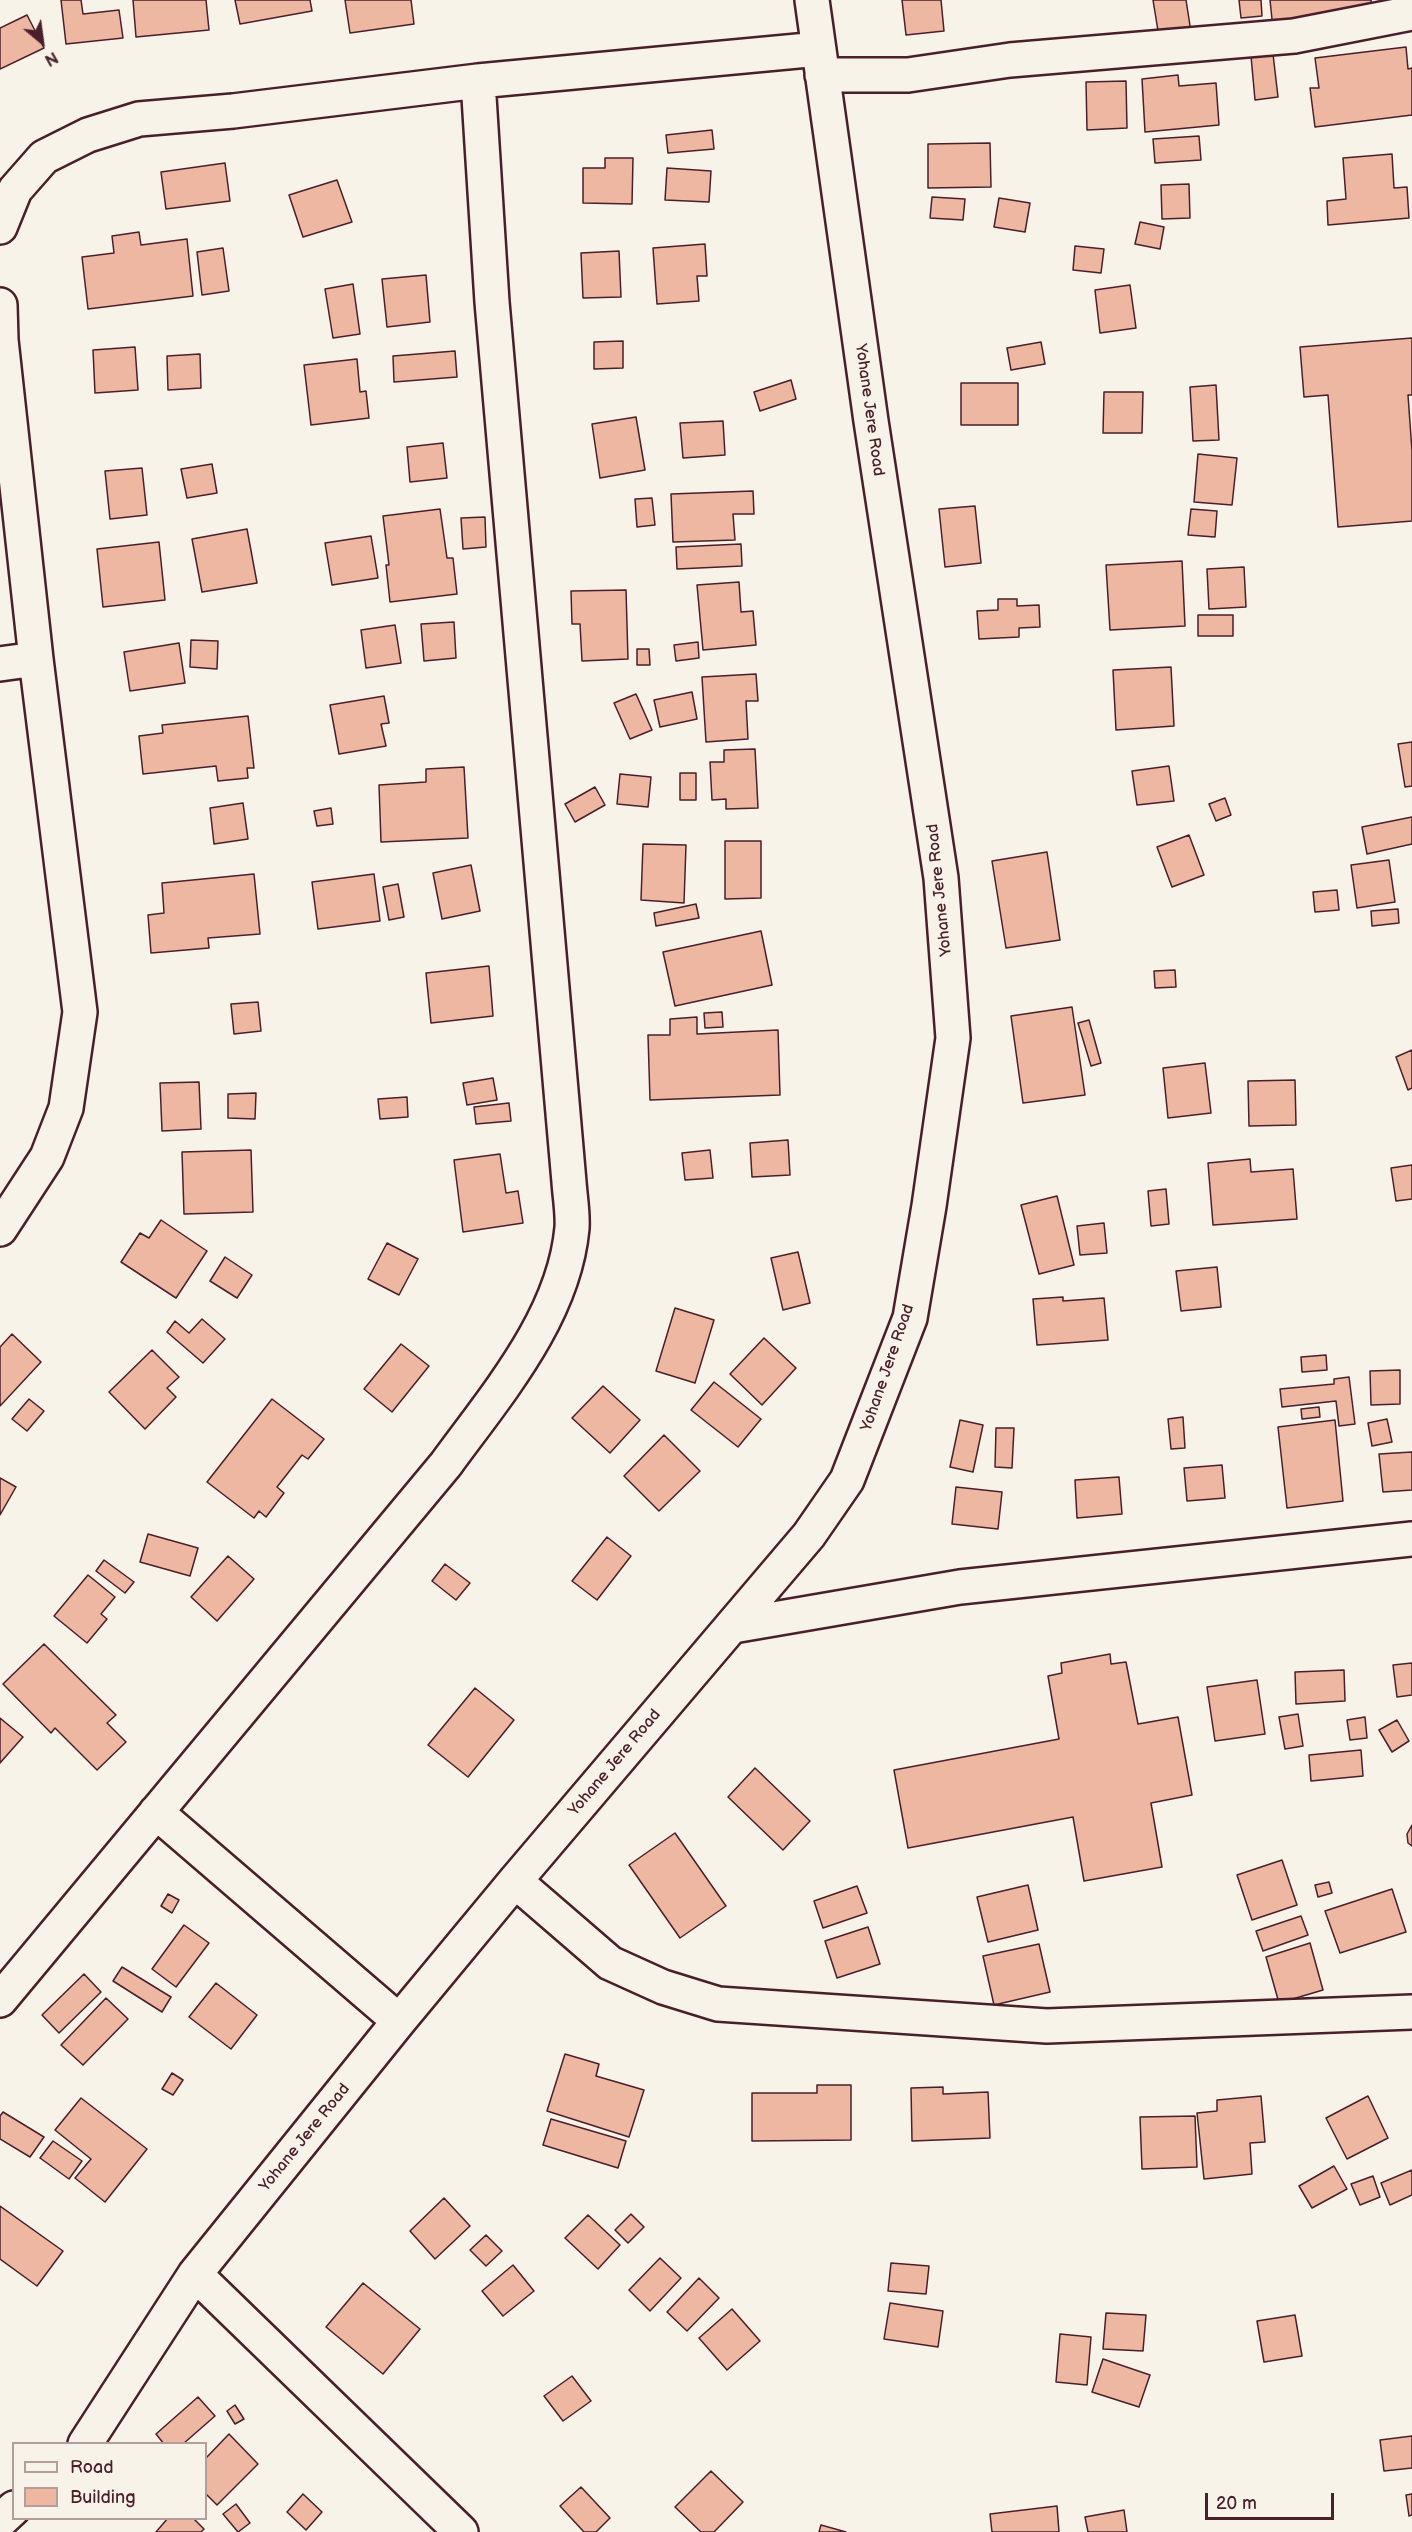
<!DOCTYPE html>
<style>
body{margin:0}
#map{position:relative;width:1412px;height:2532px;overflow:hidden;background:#f7f3e8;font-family:"Balsamiq Sans",sans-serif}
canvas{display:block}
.legend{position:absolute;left:12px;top:2442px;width:195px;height:78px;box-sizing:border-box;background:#f7f3e8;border:2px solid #b29e9c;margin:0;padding:8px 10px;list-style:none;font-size:18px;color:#4a1f2b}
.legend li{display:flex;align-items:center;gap:12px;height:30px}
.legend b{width:30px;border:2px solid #b29e9c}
.north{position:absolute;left:12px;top:12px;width:60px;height:60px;-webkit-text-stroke:4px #f7f3e8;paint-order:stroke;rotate:151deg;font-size:16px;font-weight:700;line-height:24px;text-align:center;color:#4a1f2b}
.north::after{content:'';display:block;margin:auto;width:21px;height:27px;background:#4a1f2b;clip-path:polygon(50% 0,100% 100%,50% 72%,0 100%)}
.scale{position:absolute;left:1205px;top:2493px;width:129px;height:27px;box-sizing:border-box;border:3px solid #4a1f2b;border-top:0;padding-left:8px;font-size:18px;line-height:21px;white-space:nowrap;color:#4a1f2b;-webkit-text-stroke:4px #f7f3e8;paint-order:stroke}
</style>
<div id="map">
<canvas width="1412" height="2532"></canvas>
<ul class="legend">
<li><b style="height:8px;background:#f7f3e8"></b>Road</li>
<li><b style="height:16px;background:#edb7a1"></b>Building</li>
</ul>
<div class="north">N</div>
<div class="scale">20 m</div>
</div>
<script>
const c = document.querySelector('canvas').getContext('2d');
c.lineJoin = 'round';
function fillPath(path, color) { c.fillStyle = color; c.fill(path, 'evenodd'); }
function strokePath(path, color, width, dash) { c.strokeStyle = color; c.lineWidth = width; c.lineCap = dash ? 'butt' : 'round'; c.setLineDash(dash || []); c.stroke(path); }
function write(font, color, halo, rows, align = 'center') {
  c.font = font + ' "Balsamiq Sans",sans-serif'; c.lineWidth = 4.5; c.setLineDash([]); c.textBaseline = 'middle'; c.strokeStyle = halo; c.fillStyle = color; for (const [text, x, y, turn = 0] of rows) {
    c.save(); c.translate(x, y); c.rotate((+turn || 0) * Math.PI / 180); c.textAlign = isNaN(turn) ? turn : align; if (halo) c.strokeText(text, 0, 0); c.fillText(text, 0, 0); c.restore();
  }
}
const building = new Path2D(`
 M 61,0 L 81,0 L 83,14 L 119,10 L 123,38 L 66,44 Z
 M 133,0 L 206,0 L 209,30 L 136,37 Z
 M 235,0 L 310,0 L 312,11 L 240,24 Z
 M 345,0 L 411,0 L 414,24 L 350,33 Z
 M 902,0 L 941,0 L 944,31 L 906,35 Z
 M 1153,0 L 1186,0 L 1191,32 L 1159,37 Z
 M 1239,0 L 1261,0 L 1262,16 L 1241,18 Z
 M 1270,0 L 1371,0 L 1373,17 L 1273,29 Z
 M 27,15 L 44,48 L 0,69 L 0,28 Z
 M 1406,47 L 1408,69 L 1412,68 L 1412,115 L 1315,127 L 1310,88 L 1319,88 L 1315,58 Z
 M 1273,54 L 1278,97 L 1255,100 L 1251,56 Z
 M 1178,75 L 1179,86 L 1216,83 L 1219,125 L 1145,132 L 1142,79 Z
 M 1126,81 L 1127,128 L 1087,130 L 1086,82 Z
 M 712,130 L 714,149 L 668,153 L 666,135 Z
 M 1199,136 L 1201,160 L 1155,163 L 1153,139 Z
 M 990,143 L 991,187 L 928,188 L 928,144 Z
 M 1392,154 L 1394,188 L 1407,187 L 1409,218 L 1328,225 L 1327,201 L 1346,199 L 1343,158 Z
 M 605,158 L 633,158 L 632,204 L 583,203 L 583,168 L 605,168 Z
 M 225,163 L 230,201 L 166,209 L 161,172 Z
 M 667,168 L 711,171 L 709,202 L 665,200 Z
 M 337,180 L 352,222 L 303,237 L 289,195 Z
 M 1189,184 L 1190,218 L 1162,219 L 1161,185 Z
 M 932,197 L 965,199 L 963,220 L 930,218 Z
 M 999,198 L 1030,203 L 1025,232 L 994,227 Z
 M 1140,222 L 1164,227 L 1160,249 L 1135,244 Z
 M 139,232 L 141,245 L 187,239 L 193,296 L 88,309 L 82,257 L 114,253 L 112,236 Z
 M 705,244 L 707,276 L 697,276 L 699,301 L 657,304 L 653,248 Z
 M 1075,246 L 1104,249 L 1101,273 L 1073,270 Z
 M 223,248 L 229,291 L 202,295 L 197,252 Z
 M 619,251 L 621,297 L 583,298 L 581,253 Z
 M 426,275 L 430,322 L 387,327 L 382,279 Z
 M 353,284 L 360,334 L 333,338 L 325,289 Z
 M 1130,285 L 1136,328 L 1100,333 L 1095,290 Z
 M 1412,338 L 1412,395 L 1408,395 L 1412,451 L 1412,521 L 1338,527 L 1328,395 L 1304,397 L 1300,347 Z
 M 623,341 L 623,368 L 594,369 L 594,342 Z
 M 1041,342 L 1045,364 L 1011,370 L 1007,348 Z
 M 135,347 L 138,390 L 95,393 L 93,350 Z
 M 455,351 L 457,377 L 394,382 L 393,356 Z
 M 200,354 L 201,388 L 168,390 L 167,356 Z
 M 357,359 L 360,392 L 366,391 L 369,418 L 311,425 L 304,365 Z
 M 791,380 L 796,399 L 760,411 L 754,392 Z
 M 961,383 L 1018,383 L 1018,425 L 961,425 Z
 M 1216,385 L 1219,440 L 1193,441 L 1190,387 Z
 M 1104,392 L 1143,392 L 1142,433 L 1103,433 Z
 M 636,417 L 645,470 L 600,478 L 592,424 Z
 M 723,421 L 725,455 L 683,458 L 680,423 Z
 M 443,443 L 447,478 L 410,482 L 407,447 Z
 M 1198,454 L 1237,458 L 1232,505 L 1194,502 Z
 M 212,464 L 217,493 L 187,498 L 181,469 Z
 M 142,468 L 147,515 L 110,519 L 105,471 Z
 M 753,491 L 754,514 L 733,514 L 735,540 L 673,542 L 671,494 Z
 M 652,498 L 655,525 L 637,527 L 635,499 Z
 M 975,506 L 981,563 L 945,567 L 939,509 Z
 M 440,509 L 447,558 L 453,558 L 457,594 L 390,602 L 386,565 L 389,565 L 383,516 Z
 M 1191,509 L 1217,511 L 1215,537 L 1188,535 Z
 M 485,517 L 486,547 L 463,549 L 461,518 Z
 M 247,529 L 257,583 L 202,592 L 192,539 Z
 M 371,536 L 378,578 L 332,585 L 325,543 Z
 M 159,542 L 165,600 L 103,607 L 97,549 Z
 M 741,544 L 742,566 L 677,569 L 676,547 Z
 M 1182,561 L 1185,626 L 1110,630 L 1106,565 Z
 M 1244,567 L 1246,607 L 1209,609 L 1207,569 Z
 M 739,582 L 741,612 L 753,611 L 756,645 L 703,650 L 697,585 Z
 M 626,590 L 628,659 L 582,661 L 580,624 L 572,624 L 571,591 Z
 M 998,599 L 1017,599 L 1017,606 L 1039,605 L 1040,627 L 1019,628 L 1019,637 L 979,639 L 977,611 L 998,610 Z
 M 1198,615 L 1233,615 L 1233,636 L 1198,636 Z
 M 454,622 L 456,658 L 424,661 L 421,624 Z
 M 395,625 L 401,663 L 366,668 L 361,630 Z
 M 191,640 L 218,641 L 217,669 L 190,667 Z
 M 698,642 L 699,658 L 676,661 L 674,645 Z
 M 179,643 L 185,683 L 130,691 L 124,652 Z
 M 637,649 L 649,649 L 650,665 L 637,665 Z
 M 1171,667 L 1174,726 L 1116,730 L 1113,670 Z
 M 756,674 L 758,701 L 746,701 L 748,739 L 706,742 L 702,677 Z
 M 692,692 L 697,719 L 660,727 L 654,700 Z
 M 636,694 L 652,730 L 630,739 L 614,703 Z
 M 384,696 L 389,723 L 381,724 L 386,746 L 339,754 L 330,705 Z
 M 248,716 L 254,768 L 247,768 L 248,778 L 218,781 L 216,766 L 143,774 L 139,736 L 163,733 L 162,725 Z
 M 1412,742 L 1412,786 L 1405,787 L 1398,744 Z
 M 755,749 L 758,808 L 726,809 L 726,799 L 712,800 L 710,762 L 724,762 L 724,750 Z
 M 1169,766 L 1174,801 L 1137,805 L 1132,771 Z
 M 464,767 L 468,838 L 381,842 L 379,785 L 426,782 L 426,769 Z
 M 680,773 L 696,773 L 696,800 L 680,800 Z
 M 620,774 L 651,777 L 648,807 L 617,804 Z
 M 595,787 L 605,805 L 575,822 L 565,804 Z
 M 1225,798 L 1231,815 L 1216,821 L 1209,804 Z
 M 243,803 L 248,839 L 214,844 L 210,808 Z
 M 331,808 L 333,824 L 317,826 L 314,811 Z
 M 1412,817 L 1412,844 L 1367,854 L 1362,827 Z
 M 1189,835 L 1204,875 L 1172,887 L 1157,847 Z
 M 725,841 L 761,841 L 761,898 L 725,899 Z
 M 643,844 L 686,845 L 684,903 L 641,900 Z
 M 1047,852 L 1060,940 L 1006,948 L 992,861 Z
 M 1389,860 L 1395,902 L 1357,908 L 1351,865 Z
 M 471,865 L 480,911 L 442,919 L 433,873 Z
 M 254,874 L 260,934 L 208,938 L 209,948 L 151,953 L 148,915 L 164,913 L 162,883 Z
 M 374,874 L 380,921 L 318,929 L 312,882 Z
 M 398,884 L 404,917 L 389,920 L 383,887 Z
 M 1337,890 L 1339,910 L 1315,912 L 1313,892 Z
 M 696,904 L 699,918 L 656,926 L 654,913 Z
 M 1398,909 L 1399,923 L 1372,926 L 1371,911 Z
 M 761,931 L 772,985 L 675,1006 L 663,952 Z
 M 489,966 L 493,1016 L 431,1023 L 426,973 Z
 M 1175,970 L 1176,987 L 1155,988 L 1154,971 Z
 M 258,1002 L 261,1031 L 234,1034 L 231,1004 Z
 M 1072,1007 L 1085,1095 L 1023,1103 L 1011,1016 Z
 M 722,1012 L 723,1027 L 705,1028 L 704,1013 Z
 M 697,1017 L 697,1034 L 778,1030 L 780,1095 L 650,1100 L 648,1035 L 670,1035 L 670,1019 Z
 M 1089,1020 L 1101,1063 L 1091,1066 L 1078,1023 Z
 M 1412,1050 L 1412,1088 L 1408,1090 L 1396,1057 Z
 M 1205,1063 L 1211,1113 L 1168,1118 L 1163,1068 Z
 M 493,1078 L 497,1100 L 467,1105 L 463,1083 Z
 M 1295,1080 L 1296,1125 L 1249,1126 L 1248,1081 Z
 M 199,1082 L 201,1129 L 162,1131 L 160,1083 Z
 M 256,1093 L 255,1119 L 228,1118 L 228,1094 Z
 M 407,1097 L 408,1117 L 380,1119 L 378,1099 Z
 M 509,1103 L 511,1121 L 476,1124 L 474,1107 Z
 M 788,1140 L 790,1175 L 752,1177 L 750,1143 Z
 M 251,1150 L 253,1212 L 184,1214 L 182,1152 Z
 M 710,1150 L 713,1178 L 685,1180 L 682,1153 Z
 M 500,1154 L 506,1193 L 518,1191 L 523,1223 L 463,1232 L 454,1160 Z
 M 1250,1159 L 1251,1172 L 1293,1169 L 1297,1219 L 1213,1225 L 1208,1163 Z
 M 1412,1165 L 1412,1199 L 1396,1201 L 1391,1168 Z
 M 1166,1189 L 1169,1224 L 1151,1226 L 1148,1191 Z
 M 1057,1196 L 1074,1265 L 1039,1274 L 1021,1205 Z
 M 161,1220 L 207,1251 L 176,1298 L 121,1262 L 140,1233 L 149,1238 Z
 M 1104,1223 L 1107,1253 L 1080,1255 L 1077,1226 Z
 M 387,1243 L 418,1259 L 399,1295 L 368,1279 Z
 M 798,1252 L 810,1303 L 783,1310 L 771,1258 Z
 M 225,1257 L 252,1275 L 237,1298 L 210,1281 Z
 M 1217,1267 L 1221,1307 L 1181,1311 L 1176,1271 Z
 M 1063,1297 L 1063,1301 L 1104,1298 L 1108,1340 L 1037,1345 L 1033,1299 Z
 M 675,1308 L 714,1320 L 695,1383 L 656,1371 Z
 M 202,1319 L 225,1339 L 203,1363 L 167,1332 L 175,1321 L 189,1333 Z
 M 12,1334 L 41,1362 L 0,1406 L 0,1347 Z
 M 764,1338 L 796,1368 L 762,1405 L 730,1374 Z
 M 401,1344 L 429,1366 L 392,1412 L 364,1389 Z
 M 152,1350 L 179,1377 L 167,1388 L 176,1397 L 145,1429 L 109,1392 Z
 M 1326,1355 L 1327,1370 L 1302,1372 L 1301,1357 Z
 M 1400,1370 L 1400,1404 L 1371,1405 L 1370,1371 Z
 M 1349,1377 L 1355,1424 L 1339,1426 L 1336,1401 L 1282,1407 L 1280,1389 L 1334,1384 L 1334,1379 Z
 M 714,1382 L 761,1419 L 738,1447 L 691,1410 Z
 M 603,1386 L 640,1420 L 610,1453 L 572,1418 Z
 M 29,1399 L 44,1411 L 27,1431 L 12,1419 Z
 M 272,1399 L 324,1439 L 308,1459 L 302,1455 L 277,1487 L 284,1493 L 266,1517 L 259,1511 L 254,1518 L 207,1482 Z
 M 1319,1407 L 1320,1417 L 1302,1419 L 1301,1409 Z
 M 1183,1417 L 1185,1448 L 1171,1449 L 1168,1419 Z
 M 1387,1419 L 1392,1442 L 1372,1446 L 1368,1423 Z
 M 960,1420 L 983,1425 L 973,1472 L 950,1467 Z
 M 1335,1420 L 1343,1501 L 1287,1508 L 1278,1427 Z
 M 996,1428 L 1014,1428 L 1012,1468 L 995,1467 Z
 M 664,1435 L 700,1471 L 659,1511 L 624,1476 Z
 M 1412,1452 L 1412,1490 L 1383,1492 L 1379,1454 Z
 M 1222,1465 L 1225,1498 L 1187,1501 L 1184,1468 Z
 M 1119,1477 L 1122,1514 L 1077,1518 L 1075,1480 Z
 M 0,1478 L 16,1487 L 0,1515 Z
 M 956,1487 L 1002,1492 L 998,1529 L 952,1524 Z
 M 148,1534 L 198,1548 L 190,1576 L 140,1562 Z
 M 607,1537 L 631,1556 L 597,1600 L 572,1581 Z
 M 228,1556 L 254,1579 L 217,1621 L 191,1597 Z
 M 104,1560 L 134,1582 L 125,1593 L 96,1571 Z
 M 445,1564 L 470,1583 L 456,1600 L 432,1581 Z
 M 88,1575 L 115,1597 L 101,1614 L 107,1619 L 87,1643 L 54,1616 Z
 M 44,1644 L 116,1715 L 107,1723 L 126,1742 L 97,1770 L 55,1728 L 51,1733 L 3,1684 Z
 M 1110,1654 L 1111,1664 L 1126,1662 L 1138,1724 L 1178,1717 L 1192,1795 L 1151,1803 L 1162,1867 L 1084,1881 L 1073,1817 L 908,1848 L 894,1770 L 1059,1739 L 1048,1676 L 1062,1673 L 1061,1663 Z
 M 1412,1663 L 1412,1695 L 1397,1697 L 1393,1665 Z
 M 1344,1670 L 1345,1701 L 1296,1704 L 1295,1672 Z
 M 1257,1680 L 1265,1734 L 1215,1741 L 1207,1687 Z
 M 475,1688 L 514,1720 L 468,1777 L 428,1745 Z
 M 1298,1714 L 1303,1746 L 1285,1749 L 1279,1717 Z
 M 1365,1717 L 1367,1738 L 1350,1740 L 1347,1720 Z
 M 0,1718 L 23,1737 L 0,1763 Z
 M 1397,1720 L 1409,1741 L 1392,1752 L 1379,1730 Z
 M 1361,1750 L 1363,1776 L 1311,1781 L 1309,1755 Z
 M 755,1768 L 810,1821 L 783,1850 L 728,1797 Z
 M 1412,1825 L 1412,1846 L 1408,1843 L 1407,1834 Z
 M 675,1833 L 726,1906 L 680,1938 L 629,1865 Z
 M 1282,1860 L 1297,1905 L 1252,1920 L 1237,1875 Z
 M 1329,1882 L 1332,1893 L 1318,1897 L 1315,1885 Z
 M 1028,1885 L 1038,1930 L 988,1942 L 977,1897 Z
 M 857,1886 L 867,1913 L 823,1928 L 814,1901 Z
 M 1392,1889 L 1406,1932 L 1340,1953 L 1325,1911 Z
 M 168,1894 L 179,1900 L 172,1913 L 161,1906 Z
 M 1301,1916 L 1308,1935 L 1263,1951 L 1256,1931 Z
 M 184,1925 L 209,1943 L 176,1987 L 152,1969 Z
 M 868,1927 L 880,1964 L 837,1978 L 825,1941 Z
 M 1310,1943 L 1323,1990 L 1279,2003 L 1266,1957 Z
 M 1039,1944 L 1050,1992 L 994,2005 L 983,1956 Z
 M 122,1967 L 171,1997 L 162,2012 L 113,1981 Z
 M 84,1974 L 101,1992 L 59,2033 L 42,2015 Z
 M 216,1983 L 257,2015 L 231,2049 L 189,2017 Z
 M 106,1998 L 128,2019 L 83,2065 L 61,2045 Z
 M 565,2054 L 599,2064 L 596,2076 L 644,2090 L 629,2137 L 547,2111 Z
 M 172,2073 L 183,2080 L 173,2095 L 162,2089 Z
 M 817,2085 L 851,2085 L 851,2140 L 752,2141 L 752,2093 L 817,2093 Z
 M 943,2087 L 943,2094 L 988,2092 L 990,2138 L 912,2141 L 911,2088 Z
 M 1261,2096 L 1265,2142 L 1250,2143 L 1252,2174 L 1204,2179 L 1197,2113 L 1217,2111 L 1217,2100 Z
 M 1368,2096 L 1388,2138 L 1347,2159 L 1326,2118 Z
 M 81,2098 L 147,2149 L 105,2202 L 75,2178 L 91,2159 L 55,2130 Z
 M 3,2112 L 44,2137 L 30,2157 L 0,2139 L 0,2116 Z
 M 1195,2116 L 1197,2167 L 1142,2169 L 1140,2117 Z
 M 551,2119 L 626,2141 L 618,2168 L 543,2145 Z
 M 53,2141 L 82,2161 L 69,2179 L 40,2158 Z
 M 1334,2166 L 1347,2189 L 1312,2208 L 1299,2186 Z
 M 1412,2170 L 1412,2195 L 1390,2205 L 1381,2183 Z
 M 1373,2176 L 1380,2197 L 1360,2205 L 1351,2184 Z
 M 444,2198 L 470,2226 L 435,2259 L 410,2231 Z
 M 0,2206 L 63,2251 L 37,2286 L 0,2259 Z
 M 631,2214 L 644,2227 L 628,2243 L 615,2230 Z
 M 588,2215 L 620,2245 L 598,2269 L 565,2238 Z
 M 486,2235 L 502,2251 L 486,2266 L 470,2250 Z
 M 660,2258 L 681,2278 L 650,2311 L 629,2290 Z
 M 891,2263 L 929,2266 L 926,2294 L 888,2291 Z
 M 513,2265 L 534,2291 L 503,2316 L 482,2291 Z
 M 699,2278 L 719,2298 L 687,2331 L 667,2312 Z
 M 363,2283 L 420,2329 L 383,2374 L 326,2327 Z
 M 890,2303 L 943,2311 L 938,2347 L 884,2339 Z
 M 732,2309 L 760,2341 L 727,2370 L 699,2338 Z
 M 1106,2313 L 1146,2315 L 1143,2351 L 1103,2349 Z
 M 1295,2315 L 1302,2356 L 1264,2362 L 1257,2321 Z
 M 1060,2334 L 1091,2337 L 1087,2385 L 1056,2382 Z
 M 1103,2359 L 1150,2375 L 1139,2407 L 1092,2392 Z
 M 572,2376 L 591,2401 L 563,2421 L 544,2396 Z
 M 198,2397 L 215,2416 L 183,2444 L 164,2444 L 156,2434 Z
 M 235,2405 L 244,2419 L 235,2424 L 227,2411 Z
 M 229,2434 L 258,2464 L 217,2505 L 206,2494 L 206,2458 Z
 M 1412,2436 L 1412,2468 L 1384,2471 L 1380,2440 Z
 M 711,2471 L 743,2502 L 714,2532 L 701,2532 L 675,2507 Z
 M 581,2487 L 610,2518 L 596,2532 L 584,2532 L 560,2506 Z
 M 303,2494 L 322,2512 L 306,2530 L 287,2512 Z
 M 1412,2494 L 1412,2515 L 1409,2516 L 1406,2495 Z
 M 236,2504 L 250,2523 L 238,2532 L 223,2514 Z
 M 1057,2506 L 1059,2532 L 992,2532 L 990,2514 Z
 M 1124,2510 L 1127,2532 L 1088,2532 L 1085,2517 Z
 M 168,2518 L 193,2518 L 204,2529 L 201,2532 L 156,2532 Z
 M 821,2525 L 846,2532 L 819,2532 Z`);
const street = new Path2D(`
 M 822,75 L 908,75 L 1010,60 L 1294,36 L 1412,13
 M 0,227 L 15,190 L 44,157 L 88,135 L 139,119 L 233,111 L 478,81 L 819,49
 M 0,305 L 1,340 L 36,659 L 80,1012 L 66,1108 L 47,1157 L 0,1229
 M 0,664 L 36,659
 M 733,1626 L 960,1587 L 1412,1539
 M 156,1812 L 399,2021
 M 515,1881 L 610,1963 L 663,1987 L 718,2004 L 1047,2026 L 1412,2012
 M 0,2000 L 446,1464 C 497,1394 564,1317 572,1228 C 573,1213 570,1197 569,1182 L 492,302 L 478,81
 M 195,2274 L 461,2532
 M 85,2444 L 195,2274 L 399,2021 L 515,1881 L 809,1535 L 847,1480 L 910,1318 L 929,1206 L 953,1038 L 941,878 L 871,421 L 812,0
 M 0,2521 L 14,2508`);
const streetNames = [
 ["Yohane Jere Road",869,410,82],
 ["Yohane Jere Road",940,890,-96],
 ["Yohane Jere Road",888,1368,-71],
 ["Yohane Jere Road",615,1763,-50],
 ["Yohane Jere Road",305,2138,-51]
];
fillPath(building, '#edb7a1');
strokePath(building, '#4a1f2b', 1.5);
strokePath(street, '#4a1f2b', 38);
strokePath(street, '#f7f3e8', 33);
write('16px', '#4a1f2b', '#f7f3e8', streetNames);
</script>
